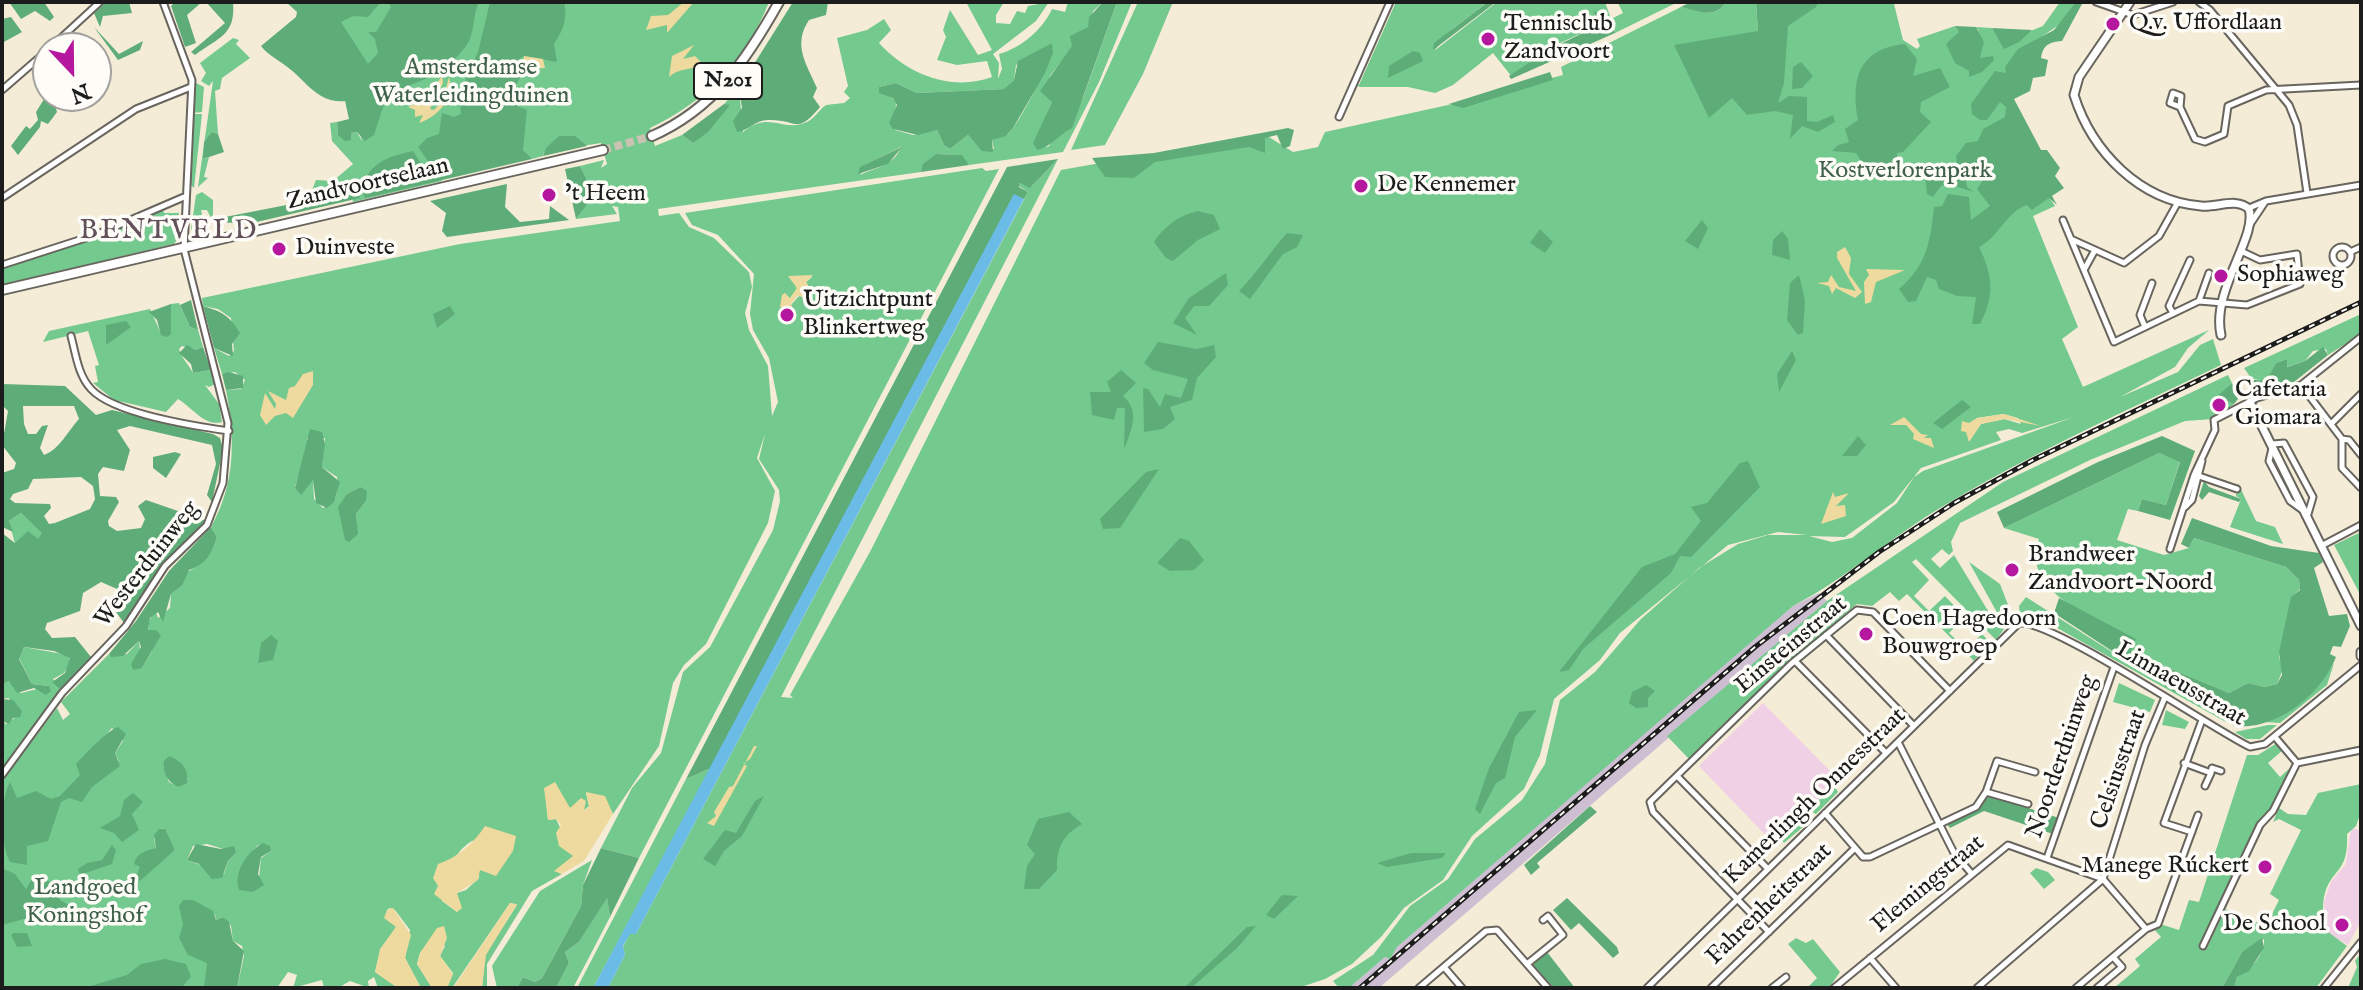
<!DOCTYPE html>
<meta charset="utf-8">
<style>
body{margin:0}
#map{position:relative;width:2363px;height:990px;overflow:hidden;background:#f5ecd8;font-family:"IM FELL English",serif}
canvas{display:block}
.frame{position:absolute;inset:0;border:4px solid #1c1c1c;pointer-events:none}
.north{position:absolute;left:32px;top:32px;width:80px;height:80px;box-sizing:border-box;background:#fdfcf7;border:2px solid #a3a29f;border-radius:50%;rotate:158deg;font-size:22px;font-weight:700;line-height:32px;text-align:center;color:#1c1c1c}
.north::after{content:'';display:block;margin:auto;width:28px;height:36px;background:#b5179e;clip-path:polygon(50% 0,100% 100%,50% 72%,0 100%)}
</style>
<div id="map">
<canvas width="2363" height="990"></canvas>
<div class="frame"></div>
<div class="north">N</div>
</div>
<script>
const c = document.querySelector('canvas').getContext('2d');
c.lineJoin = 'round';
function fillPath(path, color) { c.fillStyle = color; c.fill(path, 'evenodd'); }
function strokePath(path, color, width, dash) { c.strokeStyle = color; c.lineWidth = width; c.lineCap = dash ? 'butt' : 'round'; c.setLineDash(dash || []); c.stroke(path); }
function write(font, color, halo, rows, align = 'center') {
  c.font = font + ' "IM FELL English",serif'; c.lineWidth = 7; c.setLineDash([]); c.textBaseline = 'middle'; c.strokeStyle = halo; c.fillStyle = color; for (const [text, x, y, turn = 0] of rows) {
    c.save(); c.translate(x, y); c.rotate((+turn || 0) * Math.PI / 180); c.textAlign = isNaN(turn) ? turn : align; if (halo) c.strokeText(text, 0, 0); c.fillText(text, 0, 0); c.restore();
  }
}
const built = new Path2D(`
 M 1763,703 L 1839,780 L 1774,844 L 1699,766 Z
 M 2351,828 L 2361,830 L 2361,921 L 2348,945 L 2326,932 L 2324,902 L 2331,882 L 2346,864 Z`);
const industrial = new Path2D(`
 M 1819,593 L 1827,601 L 1379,988 L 1349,988 L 1385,957 L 1390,959 L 1397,947 L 1710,676 L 1793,606 Z`);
const green = new Path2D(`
 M 323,2 L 769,2 C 746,60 707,101 650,128 L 655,146 L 682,135 L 693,143 L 729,106 L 724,104 L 739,88 L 743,132 C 770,110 782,133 807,122 C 814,119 819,110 826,105 L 844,103 L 850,98 L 844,92 L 848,86 L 837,38 L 867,30 L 884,19 L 891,30 L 879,43 C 907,74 951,92 992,77 L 987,61 L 957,65 L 937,60 L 946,37 L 943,30 L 950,10 L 978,55 L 992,50 L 966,2 L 1004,2 L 996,15 L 996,23 L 1010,24 L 1017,11 L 1025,13 L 1028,6 L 1049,2 L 1036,21 L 993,54 L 999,63 L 998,79 L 1002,69 L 999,54 C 1021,48 1043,29 1052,9 L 1065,12 L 1068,2 L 1103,2 L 1093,11 L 1088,27 L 1050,76 L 1052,102 L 1034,143 L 1048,147 L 1083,98 L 1117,2 L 1132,2 L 1099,82 L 1063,152 L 969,165 L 958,155 L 936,154 L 921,172 L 658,209 L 659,216 L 679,213 L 689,227 L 714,238 L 749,272 L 752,287 L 745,313 L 749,330 L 768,366 L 772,416 L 778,402 L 769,358 L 753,330 L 750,314 L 754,274 L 718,235 L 692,225 L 685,213 L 982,168 L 986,171 L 999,169 L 639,858 L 601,848 L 632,788 L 661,753 L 683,672 L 710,647 L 773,530 L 780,501 L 779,490 L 759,459 L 765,434 L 757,458 L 775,491 L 768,523 L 706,644 L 684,665 L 673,683 L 659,746 L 613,814 L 604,799 L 586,793 L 589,806 L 584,810 L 584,807 L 571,809 L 545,788 L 548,820 L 556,819 L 574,856 L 555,871 L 562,874 L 532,891 L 487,964 L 487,988 L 482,988 L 485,955 L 517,905 L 510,903 L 452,988 L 447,988 L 453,973 L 440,956 L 445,946 L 433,936 L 420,953 L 417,964 L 432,988 L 421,988 L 405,958 L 410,930 L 395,910 L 390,908 L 387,910 L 396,927 L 381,949 L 375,972 L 398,988 L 378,988 L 374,977 L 368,981 L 369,988 L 350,981 L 338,988 L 324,988 L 322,980 L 293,988 L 297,975 L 288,972 L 277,988 L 237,988 L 244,956 L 242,946 L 233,941 L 231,926 L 223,917 L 216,920 L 215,915 L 206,909 L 207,963 L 218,988 L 2,988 L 2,781 L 57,708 L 63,720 L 70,714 L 61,702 L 109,654 L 111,656 L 127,654 L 139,641 L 142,668 L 152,651 C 150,636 143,622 156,612 L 158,618 L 170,608 L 171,594 L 182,586 L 186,573 C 203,562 211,558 217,537 L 211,527 C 236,482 235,439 226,390 L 241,389 L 245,380 L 235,372 L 222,374 L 214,348 L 229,356 L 234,351 L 231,318 L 218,309 L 203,306 L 202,298 L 460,244 L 620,221 L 618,207 L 612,206 L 617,214 L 576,219 L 593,195 L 580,166 L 604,160 L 601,168 L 607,164 L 601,143 L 544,152 L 543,156 L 532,159 L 525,154 L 438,176 L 442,181 L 353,202 L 351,187 L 339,193 L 292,201 L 312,190 L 316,180 L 333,181 L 353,164 L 332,141 L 330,123 L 337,122 L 338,135 L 357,132 L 362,141 ZM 1052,43 C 1054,57 1018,126 1008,134 C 1003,138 997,136 992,140 L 994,149 L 979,147 L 968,135 L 950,149 L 944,145 L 937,130 L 913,135 L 895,130 L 896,101 L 879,87 L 896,83 L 917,93 L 1005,89 L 1014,80 L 1016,65 ZM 901,147 C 894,166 876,167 860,175 L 867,164 ZM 799,276 L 812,277 L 806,282 L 811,292 L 805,289 L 791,305 L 792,315 L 786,307 L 797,288 L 792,278 ZM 307,438 L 325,438 L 322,467 L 337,477 C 339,491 337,503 323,508 L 314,499 L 313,480 L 295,488 C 298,473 310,451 307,438 ZM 360,487 L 366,501 L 356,514 L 357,526 L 347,494 ZM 112,728 L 123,741 L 115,753 L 119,762 L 98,744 ZM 175,760 L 188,779 L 179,787 L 169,782 L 163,766 ZM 163,828 L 175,850 L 158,863 L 152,850 L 156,848 L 154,839 ZM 477,839 L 479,878 L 466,890 L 457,893 L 457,912 L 442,901 L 438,886 C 448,870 458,845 477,839 ZM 207,844 L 236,853 L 228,861 L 224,874 L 187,860 L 193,846 ZM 258,845 L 271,851 L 261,858 L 259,878 L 246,859 Z
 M 1138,2 L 1173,2 L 1143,74 L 1105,145 L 1071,150 Z
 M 1396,2 L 1488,2 L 1451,30 L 1434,51 L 1497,2 L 1605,2 L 1611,19 L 1623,13 L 1618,3 L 1621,2 L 1678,2 L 1615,33 L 1614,26 L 1594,12 L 1596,23 L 1593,28 L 1549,48 L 1512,77 L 1493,53 L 1453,85 L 1435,93 L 1408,87 L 1360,87 L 1356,85 L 1359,85 Z
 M 1691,2 L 1682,7 C 1701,11 1714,20 1726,2 L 1756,2 L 1758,31 L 1732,98 L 1775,111 L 1760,2 L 1894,4 L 1903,40 L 1917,49 L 1920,46 L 1917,39 L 1955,26 L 1960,33 L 1979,31 L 1976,27 L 1992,28 L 1997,35 L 2021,39 L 2028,32 L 2043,26 L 2060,2 L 2076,2 L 2063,22 L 2034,42 L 2008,102 L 2028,205 L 2033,209 L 2049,197 L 2055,206 L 2033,216 L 2078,327 L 2062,339 L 2083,387 L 2209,330 L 2188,348 L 2175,367 L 2120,397 L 2178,372 L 2200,345 L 2213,339 L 2221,365 C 2128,410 2034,452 1945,505 C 1892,536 1847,578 1793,606 L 1397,947 L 1390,959 L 1385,957 L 1349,988 L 1339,988 L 1333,981 L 1373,955 L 1410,906 L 1448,879 L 1475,839 L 1522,800 L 1545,764 L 1560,700 L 1595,672 L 1641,619 L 1699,568 L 1738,544 L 1768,535 L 1807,535 L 1778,532 L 1728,545 L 1620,633 L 1600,660 L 1554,699 L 1540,755 L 1524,789 L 1472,836 L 1443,880 L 1404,908 L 1381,937 L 1352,964 L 1325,979 L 1298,988 L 608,988 L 625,955 L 623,947 L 630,933 L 636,934 L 1028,192 L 1019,186 L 1020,183 L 1031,187 L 1058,159 L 781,697 L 793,698 L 790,695 L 871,550 L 1061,170 L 1264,134 L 1293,152 L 1318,147 L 1325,132 L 1457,103 L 1563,75 L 1561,67 ZM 2003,414 L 2018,418 L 2021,424 L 2004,419 L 1981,424 L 1969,441 L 1967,431 L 1977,418 ZM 2074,417 L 1923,471 L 1914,477 L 1897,503 L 1852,538 L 1832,542 L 1809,536 L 1845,537 L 1894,502 L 1921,468 L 2001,440 L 1996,432 L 2009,429 L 2022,433 Z
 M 233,38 L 239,40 L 236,44 L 250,58 L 222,78 L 220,89 L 215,91 L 218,134 L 212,132 L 204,159 L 209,157 L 204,177 L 208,178 L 198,187 L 213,81 L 209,86 L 201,81 L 206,73 L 200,63 Z
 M 196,83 L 204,87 L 202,112 L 192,113 Z
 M 193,114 L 202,114 L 194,188 L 188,182 Z
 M 202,192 L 213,200 L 213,222 L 207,210 L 201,210 L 202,214 L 191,230 L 196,195 Z
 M 163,209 L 164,213 L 179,213 L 176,236 L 179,237 L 174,244 L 2,285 L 2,267 L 98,237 Z
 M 179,303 L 190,327 L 198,330 L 203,347 L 195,350 L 182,346 L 179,349 C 182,359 189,365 193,373 L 211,370 L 215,384 L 209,387 L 205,385 L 219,404 L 222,422 C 205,427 194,409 178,399 L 166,412 L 114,400 L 93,383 L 98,382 L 95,366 L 99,365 L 88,331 L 43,342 L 49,331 L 150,309 L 160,331 L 171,334 L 171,304 Z
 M 2361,314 L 2361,334 L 2328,355 L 2326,349 L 2313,351 L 2305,361 L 2286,367 L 2287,359 L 2276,363 L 2266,382 L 2251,378 L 2244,368 Z
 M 2228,375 L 2232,383 L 2217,397 L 2234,404 L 2214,419 L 2185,421 L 2090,460 L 1960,523 L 1951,542 L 1953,551 L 1949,555 L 1942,549 L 1931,559 L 1940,568 L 1954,555 L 1993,619 L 2004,629 L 1996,640 L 1916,559 L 1912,562 L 1929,580 L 1914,596 L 1929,611 L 1945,596 L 1965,617 L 1949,633 L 1966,649 L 1982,634 L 1992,644 L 1987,649 L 1984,647 L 1974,661 L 1907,594 L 1899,601 L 1890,592 L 1872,606 L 1857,604 L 1788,662 L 1689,759 L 1667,736 L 1827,601 L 2003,482 Z
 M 2159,453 L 2180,461 L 2166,505 L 2142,499 L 2138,511 L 2128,509 L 2117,540 L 2164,555 L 2189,548 L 2194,538 L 2286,567 L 2299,580 L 2300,589 L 2293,596 L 2279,657 L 2283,669 L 2277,684 L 2265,687 L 2248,683 L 2229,693 L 2131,652 L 2135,639 C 2098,618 2019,594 2039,539 L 2004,528 Z
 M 2238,483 L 2256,521 L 2275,527 L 2283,544 L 2230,527 L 2241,499 L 2236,496 Z
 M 21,513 L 43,533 L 38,540 L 15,544 L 9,521 Z
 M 2361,532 L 2361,596 L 2334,545 Z
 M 1969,562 L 2000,584 L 2012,615 L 2006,620 L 1999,616 Z
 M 2026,597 L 2134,666 L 2221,713 L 2226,722 L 2050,624 L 2020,613 L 2019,606 Z
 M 24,647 L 68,655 L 71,662 L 64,673 L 53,679 L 61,690 L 2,771 L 2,721 L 6,724 L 16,717 L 9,698 L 2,699 L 2,685 L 9,681 L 21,693 L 49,686 L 32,684 L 19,658 Z
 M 2334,663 L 2327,685 L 2280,723 L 2264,722 C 2293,715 2318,688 2334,663 Z
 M 2119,683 L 2155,700 L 2150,712 L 2113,702 Z
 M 2166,710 L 2189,722 L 2185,729 L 2162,725 Z
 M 2268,725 L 2277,725 L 2260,739 L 2246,739 L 2235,732 Z
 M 2277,743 L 2283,750 L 2268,763 L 2280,777 L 2290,768 L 2271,810 L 2261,818 L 2205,932 L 2204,947 L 2207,948 L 2225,909 L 2266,926 L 2279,900 L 2270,894 L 2301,830 L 2279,819 L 2273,822 L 2279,808 L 2288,814 L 2306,815 L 2318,793 L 2361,784 L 2361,812 L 2356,826 L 2347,834 C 2349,875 2330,868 2324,897 C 2322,907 2324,919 2324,929 L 2347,946 L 2316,988 L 2234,988 L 2237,977 C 2251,970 2265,954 2264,939 L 2242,952 L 2222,988 L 2114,988 L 2140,966 L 2135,959 L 2161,937 L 2154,929 L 2160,924 L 2179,930 L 2189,900 L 2199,902 L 2247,755 L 2258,755 Z
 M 711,768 L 593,988 L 577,988 L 686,779 Z
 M 1834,785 L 1838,792 L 1816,814 L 1809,810 Z
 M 1804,815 L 1809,822 L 1784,843 L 1780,838 Z
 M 592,860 L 583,885 L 581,906 L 542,978 L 535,982 L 523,977 L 517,988 L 497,988 L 492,966 L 540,891 Z
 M 2036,868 L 2048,872 L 2055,880 L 2044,889 L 2030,873 Z
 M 607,897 L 610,917 L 573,988 L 556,988 L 569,963 L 565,952 L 579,942 Z
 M 1796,938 L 1806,943 L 1813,939 L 1840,972 L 1829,988 L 1809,986 L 1817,978 L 1788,944 Z
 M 2361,953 L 2361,988 L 2348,988 L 2357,967 L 2355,961 Z`);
const forest = new Path2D(`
 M 9,2 L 44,2 L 54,17 L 50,21 L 35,11 L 21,19 Z
 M 107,2 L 129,2 L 132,13 L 103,16 L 100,27 L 94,13 Z
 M 175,2 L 202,2 L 187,15 L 196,43 L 185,47 L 171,6 Z
 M 206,2 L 233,2 C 236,35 219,37 195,55 L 191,52 L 225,23 Z
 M 286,2 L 381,2 L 368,17 L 353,16 L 341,22 L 368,64 L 378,53 L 375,39 L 368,32 L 376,32 L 391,7 L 388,2 L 479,2 C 473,14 475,28 469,41 C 464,51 454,58 448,68 L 436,67 L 430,77 L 408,86 L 405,93 L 393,91 L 387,95 L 374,135 L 365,141 L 357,132 L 351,133 L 351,140 L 345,141 L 338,135 L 337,122 L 349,119 L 345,101 C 317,104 305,79 286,66 C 277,59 268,55 261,46 L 296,17 L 297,12 Z
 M 490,2 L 564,2 C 568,20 563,30 554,44 L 557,62 L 524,56 L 518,60 L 521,76 L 512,92 L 517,106 L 527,110 L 523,150 L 532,159 L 365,198 L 362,190 L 383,185 L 366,177 C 378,159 392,156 413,151 L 427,173 L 435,171 L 418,147 L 427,138 L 439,134 L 442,113 L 454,117 L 461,114 L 459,95 L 478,52 Z
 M 793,2 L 828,2 L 826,15 L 809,20 C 792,45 807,65 817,88 L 813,97 L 820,107 C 796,136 798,119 768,120 C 755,120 748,131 737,132 L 733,121 L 742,108 L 739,88 Z
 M 1103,2 L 1117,2 L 1072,128 C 1059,134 1053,146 1037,150 L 1033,143 L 1052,102 L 1040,91 L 1072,46 L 1070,36 L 1088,27 L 1089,17 Z
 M 1488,2 L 1496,2 L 1433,50 L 1434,43 Z
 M 1691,2 L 1726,2 C 1714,20 1699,11 1681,7 Z
 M 1756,2 L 1818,2 L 1816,7 L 1788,26 L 1784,83 L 1778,103 L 1789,96 L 1807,97 L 1807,121 L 1817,122 L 1833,115 L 1835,122 L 1818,132 L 1802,126 L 1790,139 L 1793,115 L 1775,111 L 1747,115 L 1732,98 L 1709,118 L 1674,45 L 1758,31 Z
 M 2076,2 L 2082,4 L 2062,41 C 2049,42 2043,45 2041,58 L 2048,60 L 2045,76 L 2033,78 L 2030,91 L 2014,99 L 2041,150 L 2047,150 L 2060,168 L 2055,176 L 2064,188 L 2052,196 L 2057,205 L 2049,198 L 2032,210 L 2027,205 C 2006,212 1999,237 1979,247 C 1993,275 1995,296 1980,324 L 1972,324 L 1976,297 L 1957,296 L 1939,289 L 1936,280 L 1927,277 L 1916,301 L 1908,302 L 1899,289 C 1927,265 1930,242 1934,207 L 1942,206 L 1948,194 L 1969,197 L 1971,220 L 1990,206 L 1977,189 L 1985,177 L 1982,169 L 1973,168 L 1965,176 L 1967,187 L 1974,192 L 1948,184 L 1941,186 L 1933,197 L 1927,194 L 1924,166 L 1930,162 L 1929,173 L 1936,182 L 1943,171 L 1957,165 L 1956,156 L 1966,143 L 1978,141 L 1983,129 L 2005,117 L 2006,107 L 2000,102 L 1987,120 L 1980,120 L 1972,114 L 1971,104 L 1995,71 L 2006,73 L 2005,67 L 2018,49 L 2054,30 Z
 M 1593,11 L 1611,19 L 1615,33 L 1511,79 L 1509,76 L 1550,49 L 1593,28 L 1596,18 Z
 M 11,17 L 22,32 L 2,43 L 2,19 Z
 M 1955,26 L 1976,27 L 1984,42 L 1980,58 L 1993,56 L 1994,60 L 1982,72 L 1969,77 L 1969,71 L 1955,63 L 1946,44 L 1959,32 Z
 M 94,27 L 119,54 L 143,41 L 140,50 L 118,60 Z
 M 1992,28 L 2032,30 L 2019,42 L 2004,49 Z
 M 1052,43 L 1053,53 L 1045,73 L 1013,128 L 1006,136 L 992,140 L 993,152 L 982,151 L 968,135 L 950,149 L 944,145 L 937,130 L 918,135 L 893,129 L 889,123 L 897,105 L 893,98 L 879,93 L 879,87 L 896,83 L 917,93 L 1004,89 L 1014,80 L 1018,61 Z
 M 1905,44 L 1917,59 L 1913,76 L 1940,68 L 1950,87 L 1921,102 L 1920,112 L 1931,122 L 1903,152 L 1897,153 L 1897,174 L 1887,180 L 1874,169 L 1865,168 L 1856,153 L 1832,151 L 1838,145 L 1849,142 L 1845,129 L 1858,120 C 1851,81 1857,49 1905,44 Z
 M 1413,51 L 1420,53 L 1423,61 L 1388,78 L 1389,66 Z
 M 1801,62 L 1813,76 L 1802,88 L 1792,89 L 1793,67 Z
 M 1550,72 L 1553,80 L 1463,108 L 1449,104 Z
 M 46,96 L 52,102 L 58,96 L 68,106 L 58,103 L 55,105 L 57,112 L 48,124 L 41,121 L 40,127 L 18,155 L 11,146 L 26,126 L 30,129 L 38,120 L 36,112 Z
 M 724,104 L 730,105 L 708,132 L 693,143 L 682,135 Z
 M 1288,128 L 1294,130 L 1290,146 L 1283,149 L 1277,135 L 1265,138 L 1265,153 L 1249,147 L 1155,162 L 1134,178 L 1105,177 L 1092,158 L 1154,153 Z
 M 212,132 L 218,134 L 224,152 L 203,159 L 204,142 Z
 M 559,136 L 575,136 L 587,146 L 543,156 L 546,148 Z
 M 902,147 L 888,164 L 858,174 L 860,167 Z
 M 936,154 L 962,155 L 969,165 L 921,172 L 923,164 Z
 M 1058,159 L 1030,188 L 1020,183 L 1019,187 L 1028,192 L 1024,199 L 1014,195 L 711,768 L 686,779 L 1007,167 Z
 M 580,166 L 594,195 L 576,219 L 565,169 Z
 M 507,184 L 505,207 L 520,222 L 549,219 L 550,206 L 569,220 L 447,237 L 442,231 L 446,213 L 430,201 Z
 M 358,191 L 360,198 L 248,224 L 220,222 L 225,217 Z
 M 1198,211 L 1214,215 L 1220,229 L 1198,240 L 1173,261 L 1166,258 L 1154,242 C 1164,226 1180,215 1198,211 Z
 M 1702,220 L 1708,228 L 1698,249 L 1685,241 Z
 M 1540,229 L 1553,242 L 1545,253 L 1530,243 Z
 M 1782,231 L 1788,239 L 1790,260 L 1772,255 L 1773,240 Z
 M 1287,233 L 1303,235 L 1297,247 L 1283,254 L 1250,299 L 1239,291 C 1257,273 1270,252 1287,233 Z
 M 1226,273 L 1228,285 L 1209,306 L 1194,306 L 1185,318 L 1197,335 L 1173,323 L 1189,298 Z
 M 1799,275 L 1805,300 L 1803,333 L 1798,335 L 1787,320 L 1790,283 Z
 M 191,300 L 198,330 L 190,327 L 180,305 Z
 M 171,304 L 171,334 L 167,337 L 161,335 L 157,320 L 149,312 Z
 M 203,306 C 221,311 230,316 240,333 L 232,344 L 233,356 L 214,348 Z
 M 450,306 L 455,314 L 437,328 L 433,314 Z
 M 126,321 L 131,327 L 106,345 L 106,325 Z
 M 1158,342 L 1197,349 L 1214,345 L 1216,357 L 1197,378 L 1192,400 L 1170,407 L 1175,419 L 1163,429 L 1144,432 L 1143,388 L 1148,389 L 1160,407 L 1165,394 L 1181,398 L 1188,379 L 1153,370 L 1144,363 Z
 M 187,345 L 195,350 L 203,347 L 211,370 L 193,373 L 191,364 L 179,353 Z
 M 2323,347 L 2328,355 L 2294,382 L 2253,391 L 2247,379 L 2266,381 L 2276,363 L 2287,359 L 2287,367 L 2305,361 Z
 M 1792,351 L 1796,360 L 1779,392 L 1777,374 Z
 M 1121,370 L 1136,383 L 1123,396 C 1141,412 1131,430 1124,450 L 1125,408 L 1117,408 L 1114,420 L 1092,415 L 1090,392 L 1111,392 L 1107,382 Z
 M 229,372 L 243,376 L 243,388 L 226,390 L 222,374 Z
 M 2232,383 L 2238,399 L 2234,404 L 2216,397 Z
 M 2,384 L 65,386 L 96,415 L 112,410 L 213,434 L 220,438 L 223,449 L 212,502 L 207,495 L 216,464 L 212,445 L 130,426 L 117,430 L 130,450 L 124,471 L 103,467 L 98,474 L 100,496 L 116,497 L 119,502 L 108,521 L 109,526 L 117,531 L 141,528 L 145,519 L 138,506 L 146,500 L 207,521 L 165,562 L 124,623 L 113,608 L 125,598 L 124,592 L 101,582 L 83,593 L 80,611 L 47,623 L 45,629 L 52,638 L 75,637 L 91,657 L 61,690 L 52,682 L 65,673 L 70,658 L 54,651 L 24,647 L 19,659 L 32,684 L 49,686 L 51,691 L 46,695 L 34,688 L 17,693 L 9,681 L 2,685 L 2,533 L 15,543 L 28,531 L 38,539 L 42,533 L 21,513 L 9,521 L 13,532 L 2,527 L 2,473 L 14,469 L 16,463 L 2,445 L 8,411 L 2,405 ZM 23,406 L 74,406 L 79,419 C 67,432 60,449 44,455 L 40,448 L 48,425 L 42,426 L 36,434 L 28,434 L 24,424 ZM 81,477 L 93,486 L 95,499 L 90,509 L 55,523 L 49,524 L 44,516 L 51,508 L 50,504 L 15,503 L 10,499 L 13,494 L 28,489 L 33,479 Z
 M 1962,400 L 1971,407 L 1942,429 L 1933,423 Z
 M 310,429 L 322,432 L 325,444 L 322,467 L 340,482 L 334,502 L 327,508 L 316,503 L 313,480 L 301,495 L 295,488 Z
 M 1858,436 L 1866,445 L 1857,456 L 1842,456 Z
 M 2162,436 L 2195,451 L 2170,520 L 2138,511 L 2142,499 L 2166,505 L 2180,462 L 2159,453 L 2004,528 L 1997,512 L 2098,462 Z
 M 175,452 L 181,454 L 166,478 L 153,468 L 153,457 Z
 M 1748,461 L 1760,487 L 1691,557 L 1680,556 L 1671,573 L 1583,649 L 1569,670 L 1559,672 L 1642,567 L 1675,554 L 1701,521 L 1691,507 L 1707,503 L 1740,463 Z
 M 1159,469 L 1120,528 L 1103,529 L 1100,519 L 1146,472 Z
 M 2204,481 L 2209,487 L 2241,499 L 2239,502 L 2209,492 L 2202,500 L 2199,496 Z
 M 360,487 L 367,491 L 366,501 L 356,514 L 358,534 L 349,542 L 345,540 L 338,507 L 347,494 Z
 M 2192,518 L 2271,546 L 2319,553 L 2323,562 L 2314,568 L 2329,616 L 2347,614 L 2350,626 L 2341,647 L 2333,646 L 2330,654 L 2336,657 C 2321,695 2276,731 2234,726 L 2221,713 L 2173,691 L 2054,613 L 2059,598 L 2136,639 L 2131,652 L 2229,693 L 2248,683 L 2265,687 L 2277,684 L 2282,675 L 2279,652 L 2291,597 L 2300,590 L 2299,580 L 2286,567 L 2194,538 L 2189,548 L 2181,544 Z
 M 211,527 L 217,537 C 212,554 206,564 189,570 L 182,586 L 171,594 L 163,622 L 158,612 L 150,618 L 148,630 L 156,630 L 161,635 L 142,668 L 133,670 L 131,664 L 141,647 L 139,641 L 123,656 L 111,657 L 109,654 L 136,621 L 169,571 Z
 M 1180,538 L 1189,541 L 1204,560 L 1194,570 L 1170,571 L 1157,563 Z
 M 271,635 L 278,641 L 273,660 L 258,663 L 261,643 Z
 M 1646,685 L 1655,691 L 1648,698 L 1648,707 L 1636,708 L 1629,703 L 1632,692 Z
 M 2,699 L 13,700 L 22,711 L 20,717 L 13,718 L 9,724 L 2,721 Z
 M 1537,710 L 1515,737 L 1505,778 L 1496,783 L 1480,814 L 1475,809 L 1489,768 L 1519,712 Z
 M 118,727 L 126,734 L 115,753 L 120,766 L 92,787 L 82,802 L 69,798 L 61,802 L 48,841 L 27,846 L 27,865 L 10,862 C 0,844 0,800 10,782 L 17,798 L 36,791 L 51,799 L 60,796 L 80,775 L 76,764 C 84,755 109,729 118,727 Z
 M 169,756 C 180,760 190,769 187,783 L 179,787 C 169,784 161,771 164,761 Z
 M 133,793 L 143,802 L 132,814 L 139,830 L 122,842 L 114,833 L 100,828 L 120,816 L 124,800 Z
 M 1988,795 L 2059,818 L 2053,834 L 1984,811 L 1950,828 L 1946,823 L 1978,808 Z
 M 764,796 L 742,836 L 724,851 L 715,866 L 703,859 L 725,830 L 736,833 L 755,801 Z
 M 1590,806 L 1597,812 L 1537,863 L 1540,867 L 1531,875 L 1524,865 Z
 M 1069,812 L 1082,824 C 1063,835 1056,848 1057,870 L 1039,889 L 1024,889 L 1027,866 L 1035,854 L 1027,845 L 1038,819 Z
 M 159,829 L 165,829 L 175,850 L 140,881 L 136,877 L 140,867 L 134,864 C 137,852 146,851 156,848 L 154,835 Z
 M 263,843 L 270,846 L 271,851 L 261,857 L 258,874 L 264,885 L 253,892 L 239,890 C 233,872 247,852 263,843 Z
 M 196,844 L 221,849 L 234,846 L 236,853 L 228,861 L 222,878 L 212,879 L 199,864 L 187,860 Z
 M 112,845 L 116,850 L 112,864 L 80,875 L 78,869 L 87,863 L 102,860 Z
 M 601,848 L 639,858 L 610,917 L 607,898 L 579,942 L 565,952 L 569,963 L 556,988 L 517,988 L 523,977 L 535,982 L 542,978 L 581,906 L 583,885 Z
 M 1411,853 L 1446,853 L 1442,858 L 1387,867 L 1377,863 Z
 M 4,869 L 15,874 L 26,889 L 32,879 L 49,881 L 60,900 L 76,909 L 74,920 L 66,925 L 31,917 L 2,925 Z
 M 1282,895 L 1298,896 L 1274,919 L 1266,915 Z
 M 1567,898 L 1617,947 L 1619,953 L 1613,958 L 1579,923 L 1571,930 L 1553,910 Z
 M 183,900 L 193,900 L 213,911 L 216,920 L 223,917 L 229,922 L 233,941 L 244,951 L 237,988 L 204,988 L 207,963 L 188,955 L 179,938 L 183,925 L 179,906 Z
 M 1256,926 L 1237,948 L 1191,988 L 1184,988 L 1247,927 Z
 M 14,933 L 27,933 L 32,946 L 17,947 L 11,935 Z
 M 2262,938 L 2264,948 L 2249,971 L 2237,977 L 2234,988 L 2222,988 L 2242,952 Z
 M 1547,952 L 1575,988 L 1554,988 L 1533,965 Z
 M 165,959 L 186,964 L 191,977 L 181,988 L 84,988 L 127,975 L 141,964 Z`);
const sand = new Path2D(`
 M 684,2 L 694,2 L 667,33 L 667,25 L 646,30 L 651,16 L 668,15 Z
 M 694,45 L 683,59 L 695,56 L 703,64 C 691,71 680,67 669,77 L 672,56 Z
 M 524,56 L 543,59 L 545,68 L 525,69 L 523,75 L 518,76 L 515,71 L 522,67 Z
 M 442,75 L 443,83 L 430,109 L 434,110 L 443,100 L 449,77 C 456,97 438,117 419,123 L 423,115 L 415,117 L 415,110 L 408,107 L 430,96 Z
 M 1845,247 L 1851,258 L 1849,274 L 1862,292 L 1855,298 L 1836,288 L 1832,294 L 1829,286 L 1817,283 L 1828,282 L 1831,275 L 1839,287 L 1856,291 L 1837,258 L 1837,252 Z
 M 1866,269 L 1905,270 L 1876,282 L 1871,302 L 1865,304 L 1864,282 L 1869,275 Z
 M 813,275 L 806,282 L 813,293 L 805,289 L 803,297 L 797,296 L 791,304 L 795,314 L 792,316 L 786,308 L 780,307 L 782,295 L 785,293 L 790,298 L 797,288 L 788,276 Z
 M 313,371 L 313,385 L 293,418 L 286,413 L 275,416 L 266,425 L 260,415 L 265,393 L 275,409 L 276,404 L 268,391 L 286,400 L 289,388 L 295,386 L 303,374 Z
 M 2004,414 L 2041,426 L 2005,419 L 1981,424 L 1969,442 L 1966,432 L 1961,431 L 1962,421 L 1969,423 L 1977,418 Z
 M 1904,417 L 1921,434 L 1928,435 L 1924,438 L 1931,438 L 1934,448 L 1913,439 L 1914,434 L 1906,425 L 1890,425 Z
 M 1833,492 L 1835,497 L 1849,493 L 1836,506 L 1845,505 L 1846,516 L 1821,524 Z
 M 754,746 L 757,746 L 750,759 L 743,764 L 747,766 L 714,826 L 707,823 L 716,816 L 714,812 L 729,787 L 733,786 Z
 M 555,782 L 570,808 L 581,798 L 586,801 L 584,810 L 589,807 L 586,792 L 605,796 L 613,814 L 584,861 L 562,874 L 554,871 L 573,856 L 559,846 L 556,833 L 561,825 L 556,819 L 548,820 L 544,788 Z
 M 485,826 L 516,836 L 513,851 L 496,876 L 480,870 L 478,880 L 457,893 L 462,908 L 457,912 L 434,894 L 438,886 L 433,878 L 438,864 C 457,858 474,843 485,826 Z
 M 510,903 L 517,904 L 486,955 L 482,988 L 453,988 Z
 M 393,908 L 411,935 L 405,958 L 421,988 L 398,988 L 375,972 L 380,949 L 396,927 L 384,918 L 387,910 Z
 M 444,926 L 447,938 L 440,956 L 453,974 L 447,988 L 432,988 L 417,964 L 420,953 L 437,928 Z`);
const water = new Path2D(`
 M 1014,194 L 1024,199 L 636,934 L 630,934 L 623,946 L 625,955 L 608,988 L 593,988 Z`);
const primaryTunnel = new Path2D(`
 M 603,150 L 652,136`);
const street = new Path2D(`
 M 2096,2 L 2133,15 L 2173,2
 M 2199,2 L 2210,10 L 2289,105 L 2297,125 L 2307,193
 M 50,48 L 100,2
 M 2,90 L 48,50
 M 2180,107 L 2170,103 L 2173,93 L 2181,96 L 2180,107 L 2195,139 L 2205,142 L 2224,134 L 2228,106 L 2266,90 L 2361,85
 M 1339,117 L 1390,2
 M 2,198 L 136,109 L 191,87
 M 2249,208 L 2266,201 L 2361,185
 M 2063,220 L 2114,342 L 2199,301 L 2247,305 L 2300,284 L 2297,254 L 2260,260 L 2241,251
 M 2251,223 L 2265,202
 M 2071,239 L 2124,263 L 2159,236 L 2178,202
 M2333 256a9 9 0 1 1 18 0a9 9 0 1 1-18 0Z
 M 2350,252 L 2361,247
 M 2,265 L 98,234 L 184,197
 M 2084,270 L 2095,250
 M 2199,301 L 2209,273
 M 2173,313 L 2169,306 L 2190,260
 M 2145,327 L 2140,315 L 2152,283
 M 71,336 C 76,355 78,375 91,389 C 114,414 194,426 229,431
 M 2301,385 L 2342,439 L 2342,468 L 2361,488
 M 2332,423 L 2361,394
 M 2342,439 L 2349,440 L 2361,455
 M 2284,443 L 2313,497 L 2308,514 L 2290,501 L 2269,461 L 2273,444 Z
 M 2199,476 L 2237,489
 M 2185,507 L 2192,500 L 2202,461
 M 2323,545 L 2361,525
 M 2170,549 L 2194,475 L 2215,430 L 2214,420 L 2257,398 L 2301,385 L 2361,337
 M 1826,635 L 1914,726
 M 1795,661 L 1886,753
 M 2275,737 L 2297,763
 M 1898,742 L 1954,853 L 1971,873
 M 2184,763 L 2211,773 L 2212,768 L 2221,771
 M 2297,763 L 2361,750
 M 2,775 L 62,693 L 126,626 L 165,566 L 207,525 L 223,483 L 228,423 L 184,249 L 192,80 L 163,2
 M 1677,776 L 1768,869
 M 2205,786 L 2211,773
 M 1986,792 L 2028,804
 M 1825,813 L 1863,857 L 1870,857 L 1976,807 L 1986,792 L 1997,761 L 2035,772
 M 2192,832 L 2164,823 L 2202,720
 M 2047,858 L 2114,667
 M 2146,929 L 2158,924 L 2198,815
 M 1769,932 L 1653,812 L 1650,802 L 1791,664 L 1857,610 L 1873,612 L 1950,691
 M 2203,946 L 2260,825 L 2273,811 L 2297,763
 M 1870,958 L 1896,988
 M 1527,964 L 1563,935 L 1548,916 L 1543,920
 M 1444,967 L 1462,988
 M 1419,988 L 1486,931 L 1497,930 L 1548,988
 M 1647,988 L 2019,623 C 2051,619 2209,727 2250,747 L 2265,744 L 2361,665
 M 1711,988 L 1855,848
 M 1772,988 L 1786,977
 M 1834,988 L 2008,845 L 2103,879 L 2146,929 L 2076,988
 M 1977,988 L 2103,879 L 2145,745 L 2165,697
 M 2097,988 L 2122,967 L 2113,957
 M 2324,988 L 2361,942`);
const secondary = new Path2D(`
 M 2130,2 L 2079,77 L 2074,95 C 2092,152 2140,201 2201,206 C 2217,208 2236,197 2249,209 C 2258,237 2211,290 2221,335
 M 2250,402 L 2361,626
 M 2361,652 L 2361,656`);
const primary = new Path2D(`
 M 652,136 C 714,109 747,59 779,2
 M 2,290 L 603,150`);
const rail = new Path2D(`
 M 1360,988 L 1755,647 L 1879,552 L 1954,503 L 2033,460 L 2361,302`);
const markers = [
 [2113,24,8,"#b5179e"],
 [1488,39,8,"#b5179e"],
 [1361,186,8,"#b5179e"],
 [549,195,8,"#b5179e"],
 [279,249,8,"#b5179e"],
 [2221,276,8,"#b5179e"],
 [787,315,8,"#b5179e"],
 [2219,405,8,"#b5179e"],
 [2012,570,8,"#b5179e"],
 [1866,634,8,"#b5179e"],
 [2265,867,8,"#b5179e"],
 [2342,925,8,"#b5179e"]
];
const shields = [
 [728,81,68]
];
const shieldNames = [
 ["N201",728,81]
];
const poiNames = [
 ["Q.v. Uffordlaan",2129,24],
 ["Tennisclub",1504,25],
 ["Zandvoort",1504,53],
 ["De Kennemer",1377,186],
 ["'t Heem",565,195],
 ["Duinveste",295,249],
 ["Sophiaweg",2237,276],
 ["Uitzichtpunt",803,301],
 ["Blinkertweg",803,329],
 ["Cafetaria",2235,391],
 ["Giomara",2235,419],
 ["Brandweer",2028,556],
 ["Zandvoort-Noord",2028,584],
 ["Coen Hagedoorn",1882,620],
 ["Bouwgroep",1882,648],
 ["Manege Rúckert",2249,867,"right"],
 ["De School",2326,925,"right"]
];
const parkNames = [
 ["Amsterdamse",471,69],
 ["Waterleidingduinen",471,97],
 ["Kostverlorenpark",1905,172],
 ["Landgoed",85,889],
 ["Koningshof",85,917]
];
const streetNames = [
 ["Zandvoortselaan",368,185,-13],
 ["Westerduinweg",148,565,-52],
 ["Einsteinstraat",1792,646,-40],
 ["Linnaeusstraat",2180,685,30],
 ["Noorderduinweg",2063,757,-71],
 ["Celsiusstraat",2120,770,-71],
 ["Kamerlingh Onnesstraat",1816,797,-44],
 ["Flemingstraat",1929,885,-40],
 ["Fahrenheitstraat",1770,905,-44]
];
const quarterNames = [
 ["BENTVELD",169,232]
];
fillPath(built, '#f0d0e5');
fillPath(industrial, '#cebed2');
fillPath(green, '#73c98e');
fillPath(forest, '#5ead79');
fillPath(sand, '#eeda9e');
fillPath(water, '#6abbe5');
strokePath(primaryTunnel, '#cac2b2', 8, [8, 4]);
strokePath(street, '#68655e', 9);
strokePath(secondary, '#68655e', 11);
strokePath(primary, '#68655e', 12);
strokePath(street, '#fff', 5);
strokePath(secondary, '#fff', 7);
strokePath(primary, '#fff', 8);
strokePath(rail, '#1c1c1c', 5);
strokePath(rail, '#fdfcf7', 2, [6]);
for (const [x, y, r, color] of markers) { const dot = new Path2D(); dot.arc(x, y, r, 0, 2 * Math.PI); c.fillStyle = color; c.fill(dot); strokePath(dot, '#fdfcf7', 3); }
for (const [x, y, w] of shields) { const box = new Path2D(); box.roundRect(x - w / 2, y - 18, w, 36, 6); c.fillStyle = '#fdfcf7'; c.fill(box); strokePath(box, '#1c1c1c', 2); }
write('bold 22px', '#1c1c1c', null, shieldNames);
write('24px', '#1c1c1c', '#fdfcf7', poiNames, 'left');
write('24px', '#3f614a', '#fdfcf7', parkNames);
write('24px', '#1c1c1c', '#fdfcf7', streetNames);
c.letterSpacing = '2px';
write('28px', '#62505b', '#fdfcf7', quarterNames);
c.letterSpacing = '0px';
</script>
